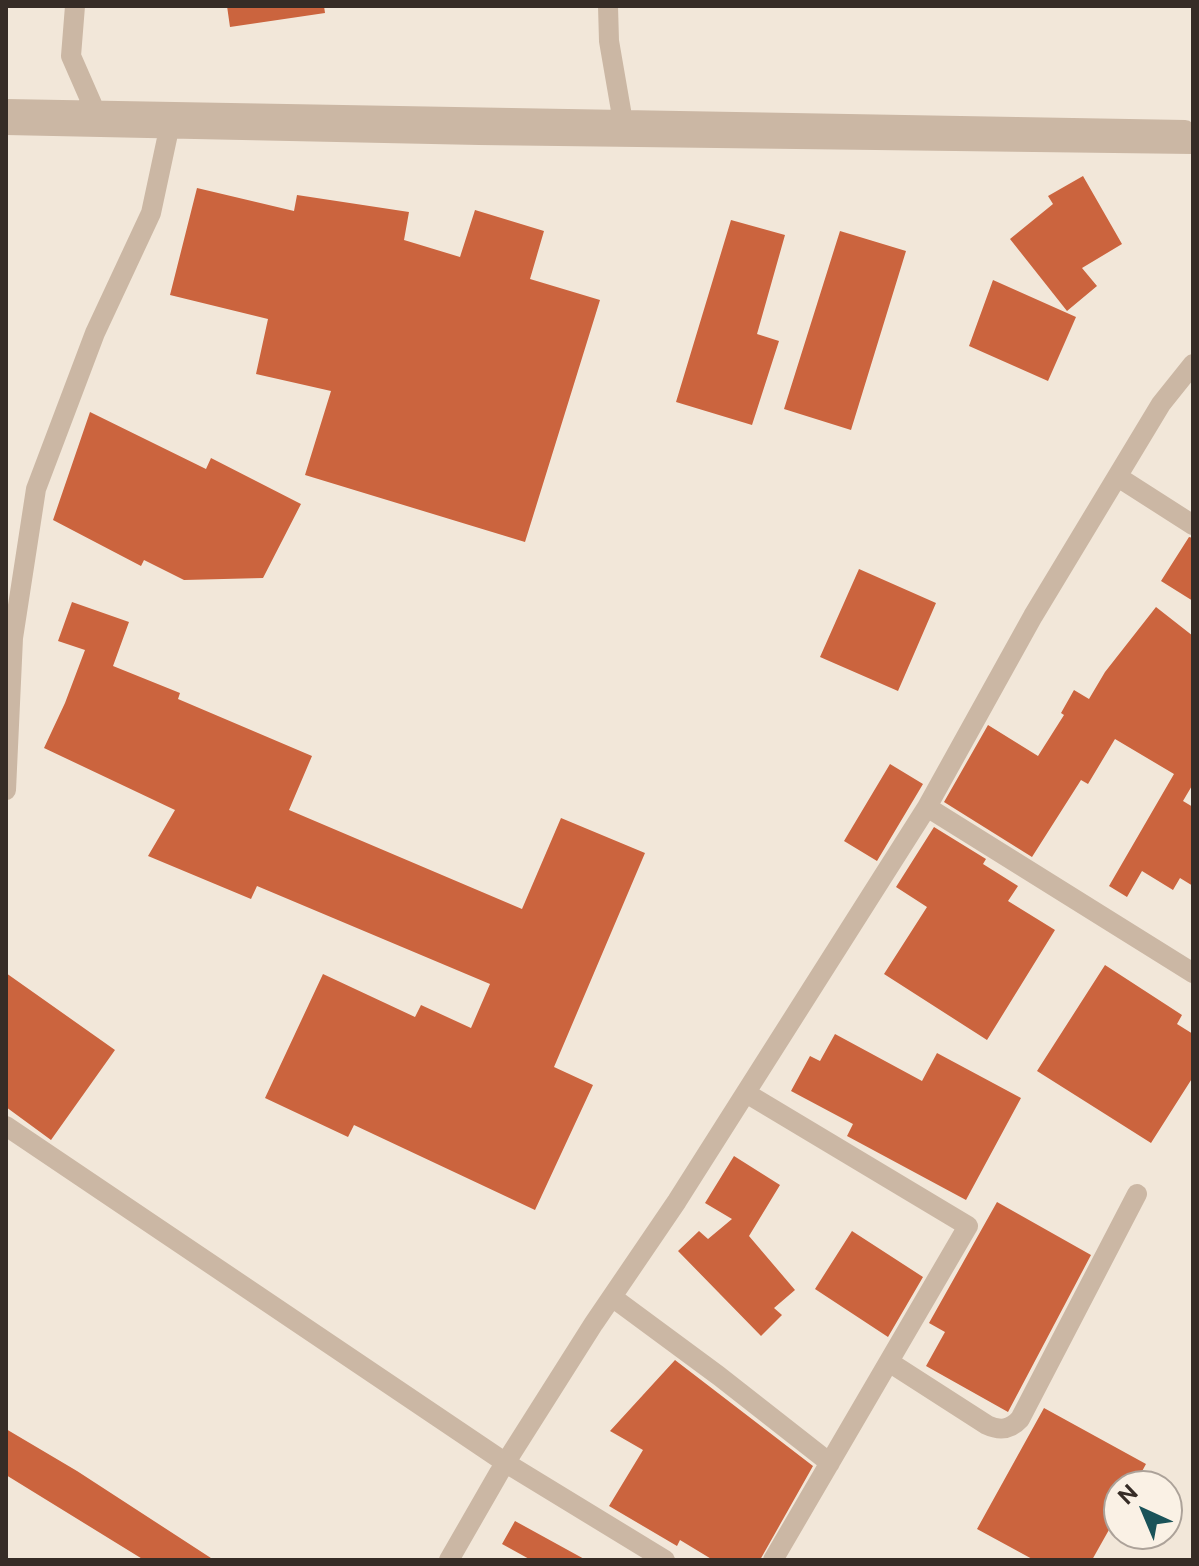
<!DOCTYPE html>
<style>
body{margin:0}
#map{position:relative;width:1199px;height:1566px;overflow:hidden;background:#f2e7d9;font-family:"Public Sans",sans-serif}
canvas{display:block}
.frame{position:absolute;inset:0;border:8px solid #362c26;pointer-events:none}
.north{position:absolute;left:1103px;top:1470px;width:80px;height:80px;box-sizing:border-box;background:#faf1e5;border:2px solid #aca299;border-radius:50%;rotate:316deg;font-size:22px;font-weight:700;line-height:32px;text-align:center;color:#362c26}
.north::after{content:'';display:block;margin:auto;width:28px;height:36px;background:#1a5359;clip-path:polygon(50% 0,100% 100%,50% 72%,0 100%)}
</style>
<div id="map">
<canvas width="1199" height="1566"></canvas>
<div class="frame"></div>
<div class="north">N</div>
</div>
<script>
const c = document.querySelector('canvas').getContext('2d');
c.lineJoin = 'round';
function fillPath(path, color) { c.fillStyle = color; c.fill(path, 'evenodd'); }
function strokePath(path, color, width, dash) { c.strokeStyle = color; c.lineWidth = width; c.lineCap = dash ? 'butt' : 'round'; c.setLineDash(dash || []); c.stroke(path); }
const building = new Path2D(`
 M 227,6 L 324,6 L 325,13 L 230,27 Z
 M 1083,176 L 1122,244 L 1082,268 L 1097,286 L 1067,311 L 1010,239 L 1053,204 L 1048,196 Z
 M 197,188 L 294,211 L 297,195 L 409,212 L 404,240 L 460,257 L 475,210 L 544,231 L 530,279 L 600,300 L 525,542 L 305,475 L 331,391 L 256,374 L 268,319 L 170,295 Z
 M 731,220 L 785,235 L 757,334 L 779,341 L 752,425 L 676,402 Z
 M 840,231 L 906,251 L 851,430 L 784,409 Z
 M 993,280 L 1076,317 L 1048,381 L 969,346 Z
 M 90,412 L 206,469 L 211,458 L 301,504 L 263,578 L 184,580 L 144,560 L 141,566 L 53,520 Z
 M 1189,537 L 1193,538 L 1193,601 L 1161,581 Z
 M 859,569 L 936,603 L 898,691 L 820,657 Z
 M 72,602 L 129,622 L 113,666 L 180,693 L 178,699 L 312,756 L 289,810 L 522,909 L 561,818 L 645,853 L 554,1067 L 593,1085 L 535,1210 L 354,1125 L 348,1137 L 265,1098 L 323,974 L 415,1017 L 421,1005 L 471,1028 L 490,984 L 257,886 L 251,899 L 148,856 L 175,810 L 44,748 L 65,703 L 85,650 L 58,641 Z
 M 1156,607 L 1193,636 L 1193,784 L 1183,801 L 1193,807 L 1193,886 L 1180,878 L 1173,890 L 1142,871 L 1127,897 L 1109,886 L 1174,774 L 1115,739 L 1088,784 L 1081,780 L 1032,857 L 944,802 L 988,725 L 1038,756 L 1064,715 L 1061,713 L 1074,690 L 1089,699 L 1105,672 Z
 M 890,764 L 923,784 L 877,861 L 844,841 Z
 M 934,827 L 986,859 L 983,864 L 1018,886 L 1008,901 L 1055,930 L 987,1040 L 884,974 L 927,907 L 896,887 Z
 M 1105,965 L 1182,1015 L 1177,1024 L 1193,1034 L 1193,1077 L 1151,1143 L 1037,1071 Z
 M 6,973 L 115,1050 L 51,1140 L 6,1107 Z
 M 835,1034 L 922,1081 L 937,1053 L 1021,1098 L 966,1200 L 847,1136 L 853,1124 L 791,1091 L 810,1056 L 820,1061 Z
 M 734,1156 L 780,1185 L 749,1236 L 795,1290 L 774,1308 L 782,1315 L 761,1336 L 678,1251 L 699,1231 L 708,1239 L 732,1219 L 705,1203 Z
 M 997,1202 L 1091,1255 L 1008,1412 L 926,1366 L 945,1332 L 929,1323 Z
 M 852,1231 L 923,1277 L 888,1337 L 815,1289 Z
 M 675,1360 L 813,1466 L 760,1560 L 713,1560 L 680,1540 L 677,1546 L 609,1506 L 643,1450 L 610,1431 Z
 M 1044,1408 L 1146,1464 L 1134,1486 L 1119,1486 L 1119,1512 L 1092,1560 L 1034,1560 L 977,1529 Z
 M 6,1429 L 77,1471 L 214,1560 L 144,1560 L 6,1475 Z
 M 515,1521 L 586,1560 L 531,1560 L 502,1544 Z`);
const minor = new Path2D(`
 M 75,6 L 71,56 L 99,120
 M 608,6 L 609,41 L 623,122
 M 6,109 L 1185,130
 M 6,125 L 479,135 L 1193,144
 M 1118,477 L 1193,525
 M 6,790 L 13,638 L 36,489 L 95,333 L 151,213 L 169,129
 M 927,807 L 1193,973
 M 746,1093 L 968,1226 L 773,1560
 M 6,1126 L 506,1463 L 665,1560
 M 612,1297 L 719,1376 L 830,1463
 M 889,1362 L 987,1425 C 1000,1431 1010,1430 1020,1419 L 1137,1194
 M 449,1560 L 499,1473 L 594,1323 L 677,1201 L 927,807 L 1033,616 L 1161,404 L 1193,364`);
fillPath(building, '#cb643e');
strokePath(minor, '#cbb7a4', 20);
</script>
